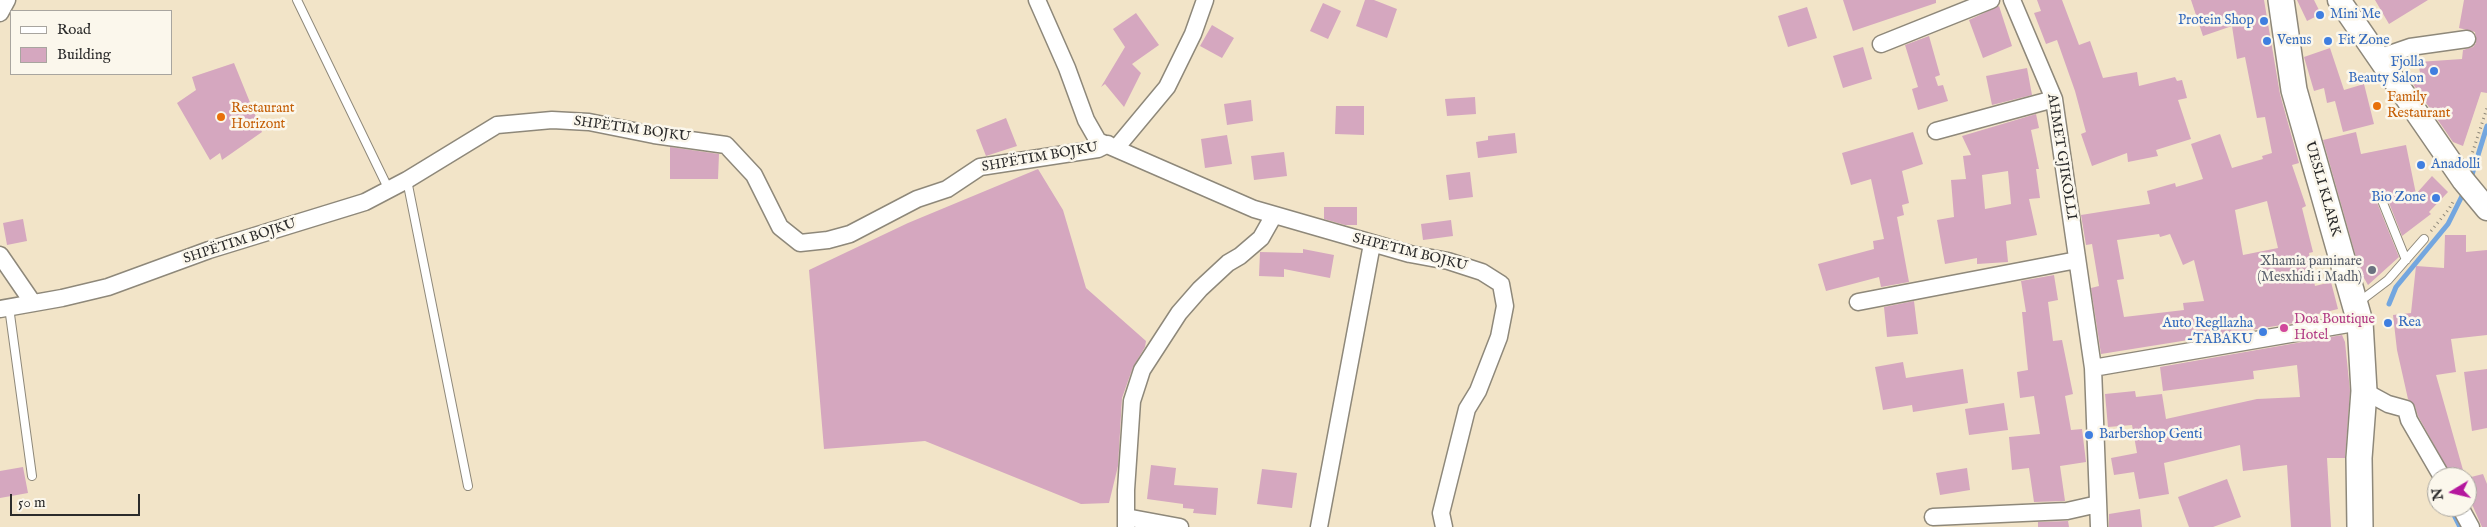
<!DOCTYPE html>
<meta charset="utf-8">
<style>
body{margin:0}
#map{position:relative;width:2487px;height:527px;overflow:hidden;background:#f2e4c8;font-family:"IM FELL English",serif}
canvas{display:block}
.legend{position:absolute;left:10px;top:10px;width:162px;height:65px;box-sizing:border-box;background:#fbf7ec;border:1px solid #a8a59f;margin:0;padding:6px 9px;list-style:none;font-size:15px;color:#2b2b2b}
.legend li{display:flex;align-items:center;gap:10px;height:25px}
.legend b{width:25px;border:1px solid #a8a59f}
.north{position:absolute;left:2427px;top:467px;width:50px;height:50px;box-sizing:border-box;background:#fbf7ec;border:1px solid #a8a59f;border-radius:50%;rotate:261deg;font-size:14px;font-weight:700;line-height:20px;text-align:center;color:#2b2b2b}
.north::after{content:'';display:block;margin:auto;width:18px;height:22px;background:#b5179e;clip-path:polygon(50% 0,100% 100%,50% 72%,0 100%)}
.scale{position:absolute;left:10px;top:494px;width:130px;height:22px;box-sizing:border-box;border:2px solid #2b2b2b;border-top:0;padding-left:6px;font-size:15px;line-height:18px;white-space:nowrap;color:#2b2b2b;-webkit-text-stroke:4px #fbf7ec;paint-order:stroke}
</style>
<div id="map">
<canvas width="2487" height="527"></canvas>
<ul class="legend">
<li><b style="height:6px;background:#fff"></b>Road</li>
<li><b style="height:14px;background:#d5a7bf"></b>Building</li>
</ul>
<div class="north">N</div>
<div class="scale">50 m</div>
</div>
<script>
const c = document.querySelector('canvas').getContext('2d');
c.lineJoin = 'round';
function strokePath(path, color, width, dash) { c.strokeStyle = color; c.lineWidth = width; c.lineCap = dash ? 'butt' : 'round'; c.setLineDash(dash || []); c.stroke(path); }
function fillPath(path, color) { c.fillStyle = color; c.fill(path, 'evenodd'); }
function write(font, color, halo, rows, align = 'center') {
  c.font = font + ' "IM FELL English",serif'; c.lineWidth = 5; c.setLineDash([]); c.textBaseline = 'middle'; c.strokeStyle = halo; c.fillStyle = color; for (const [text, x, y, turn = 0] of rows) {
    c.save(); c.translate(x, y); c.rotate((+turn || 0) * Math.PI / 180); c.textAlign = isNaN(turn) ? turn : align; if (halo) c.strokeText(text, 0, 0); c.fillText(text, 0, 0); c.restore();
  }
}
const stream = new Path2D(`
 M 2471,178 L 2487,126
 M 2389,304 L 2396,287 L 2448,224 L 2464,192
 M 2450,507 L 2460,527`);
const building = new Path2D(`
 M 1365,0 L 1374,0 L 1397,9 L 1387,38 L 1356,26 Z
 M 1843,0 L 1936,0 L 1936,3 L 1853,31 Z
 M 2037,0 L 2062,0 L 2079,45 L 2090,41 L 2103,78 L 2137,72 L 2139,86 L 2175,77 L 2177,81 L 2182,80 L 2187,98 L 2178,100 L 2191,139 L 2156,150 L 2158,156 L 2128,162 L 2127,153 L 2092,166 L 2081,134 L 2086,132 L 2075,91 L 2057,40 L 2046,44 L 2034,13 L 2041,11 Z
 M 2191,0 L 2264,0 L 2280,94 L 2299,163 L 2292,165 L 2306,206 L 2302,208 L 2313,252 L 2309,253 L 2315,286 L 2331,282 L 2338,309 L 2306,317 L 2313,320 L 2101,354 L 2091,288 L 2099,286 L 2092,244 L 2086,245 L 2081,215 L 2150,204 L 2147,191 L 2175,183 L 2176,187 L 2203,179 L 2191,144 L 2220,134 L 2232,168 L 2263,159 L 2262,156 L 2272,153 L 2265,117 L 2257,118 L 2245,57 L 2237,59 L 2232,26 L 2203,36 ZM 2267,201 L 2278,248 L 2243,255 L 2235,210 ZM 2159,234 L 2160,237 L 2170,234 L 2183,265 L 2194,260 L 2204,301 L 2183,303 L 2184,310 L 2124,317 L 2117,280 L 2124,279 L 2117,240 Z
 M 2297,0 L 2314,0 L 2321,14 L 2307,21 Z
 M 2375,0 L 2428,0 L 2389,24 Z
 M 2464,0 L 2487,0 L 2487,93 L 2481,92 L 2463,146 L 2453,142 L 2413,84 L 2421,78 L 2418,62 L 2462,59 L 2463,50 L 2473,47 L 2476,43 L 2475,32 L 2459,28 Z
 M 1323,3 L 1341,11 L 1328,39 L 1310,31 Z
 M 1999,6 L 2012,46 L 1983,58 L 1969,20 Z
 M 1807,7 L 1817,38 L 1788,47 L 1778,16 Z
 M 1136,13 L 1159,45 L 1132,64 L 1141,73 L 1124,107 L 1105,84 L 1101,87 L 1125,47 L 1113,29 Z
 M 1212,25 L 1234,38 L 1222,58 L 1200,46 Z
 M 1929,36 L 1940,75 L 1935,77 L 1938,86 L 1943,85 L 1948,101 L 1918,110 L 1912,89 L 1918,87 L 1905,45 Z
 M 1863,47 L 1872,79 L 1843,88 L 1833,56 Z
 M 2330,48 L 2344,90 L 2364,84 L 2374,124 L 2343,132 L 2335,101 L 2327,103 L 2324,88 L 2314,91 L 2304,57 Z
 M 234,63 L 262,132 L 222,160 L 220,153 L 210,160 L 177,103 L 196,90 L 192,77 Z
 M 2027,68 L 2032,95 L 1992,105 L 1986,76 Z
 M 1475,97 L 1476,114 L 1447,116 L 1445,99 Z
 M 1251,100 L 1253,121 L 1227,125 L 1224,104 Z
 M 1336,106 L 1364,106 L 1364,135 L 1335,134 Z
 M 2036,114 L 2039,128 L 2031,130 L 2039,169 L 2036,169 L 2040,198 L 2029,199 L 2037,235 L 2006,241 L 2008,262 L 1977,264 L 1977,258 L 1945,264 L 1937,220 L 1954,217 L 1951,180 L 1966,179 L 1963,156 L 1971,155 L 1962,136 ZM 2008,171 L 2011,204 L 1985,209 L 1982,175 Z
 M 1006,118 L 1017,146 L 986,156 L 976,130 Z
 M 1913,132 L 1923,164 L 1902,171 L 1909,203 L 1902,205 L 1904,215 L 1897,217 L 1909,282 L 1881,287 L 1879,277 L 1826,291 L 1818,264 L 1874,249 L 1873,241 L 1884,239 L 1871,179 L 1851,185 L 1842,153 Z
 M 2356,132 L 2361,154 L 2406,145 L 2416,194 L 2432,176 L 2448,192 L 2429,212 L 2431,214 L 2402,236 L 2386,195 L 2381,192 L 2377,194 L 2376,200 L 2399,257 L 2368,285 L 2360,271 L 2323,140 Z
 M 1515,133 L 1517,153 L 1478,158 L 1476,142 L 1488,140 L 1488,136 Z
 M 1227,135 L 1232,164 L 1205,168 L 1201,139 Z
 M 670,147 L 719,154 L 718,179 L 670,179 Z
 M 1284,152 L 1287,176 L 1254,180 L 1251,156 Z
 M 1038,169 L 1063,210 L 1086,288 L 1146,341 L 1145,347 L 1133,367 L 1122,398 L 1118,466 L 1109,503 L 1081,504 L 925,441 L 824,449 L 809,270 L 908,223 Z
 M 1470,172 L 1473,197 L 1449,200 L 1446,175 Z
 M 1324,207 L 1357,207 L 1357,225 L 1345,225 L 1324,219 Z
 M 23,219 L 27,241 L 7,245 L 3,223 Z
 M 1451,220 L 1453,236 L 1423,240 L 1421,224 Z
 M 2445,235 L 2466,235 L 2466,252 L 2487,250 L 2487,335 L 2451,339 L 2456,372 L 2436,375 L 2465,477 L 2452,477 L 2418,416 L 2415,406 L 2408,399 L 2397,350 L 2393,315 L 2411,313 L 2416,266 L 2444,268 Z
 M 1303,249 L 1334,255 L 1330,278 L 1284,269 L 1284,277 L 1259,276 L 1260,252 L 1303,253 Z
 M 2054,275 L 2058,300 L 2048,302 L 2053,341 L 2062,340 L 2073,394 L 2065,396 L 2071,430 L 2082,429 L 2086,462 L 2060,466 L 2065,501 L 2034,502 L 2029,468 L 2012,470 L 2009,437 L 2040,434 L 2034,396 L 2020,398 L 2017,372 L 2028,370 L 2022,312 L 2026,312 L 2021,281 Z
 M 1914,301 L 1918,334 L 1887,337 L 1884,307 Z
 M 2342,335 L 2345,342 L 2350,391 L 2345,458 L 2327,458 L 2331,527 L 2291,527 L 2287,465 L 2243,471 L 2240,445 L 2164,463 L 2169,494 L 2139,499 L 2134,472 L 2114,475 L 2111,458 L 2137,453 L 2132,425 L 2108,427 L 2105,394 L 2135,391 L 2136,397 L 2162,394 L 2166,419 L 2257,399 L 2300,397 L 2297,365 L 2253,371 L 2254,379 L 2163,391 L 2160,367 Z
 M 1903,362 L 1906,378 L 1963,369 L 1968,403 L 1913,412 L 1912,405 L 1883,410 L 1875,367 Z
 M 2487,369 L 2487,428 L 2472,431 L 2464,372 Z
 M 2004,403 L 2008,430 L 1969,435 L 1965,409 Z
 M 1151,465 L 1176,468 L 1174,485 L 1218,488 L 1216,515 L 1193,513 L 1194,509 L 1183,508 L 1183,504 L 1147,499 Z
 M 23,467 L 28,493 L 0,498 L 0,471 Z
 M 1967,468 L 1970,490 L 1940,495 L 1936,473 Z
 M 1262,469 L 1297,473 L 1292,508 L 1257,504 Z
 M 2483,474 L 2487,484 L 2487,527 L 2482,527 L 2467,493 L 2467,478 Z
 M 2227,479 L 2241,517 L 2213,527 L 2189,527 L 2178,497 Z
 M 2140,509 L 2142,527 L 2109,527 L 2109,514 Z
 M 2068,521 L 2069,527 L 2038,527 L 2038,522 Z`);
const path = new Path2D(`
 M 2471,157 L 2487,108
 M 2431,231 L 2449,209 L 2454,200`);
const lane = new Path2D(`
 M 297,0 L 389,190
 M 407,180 L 468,486
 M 2381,198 L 2406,260
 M 2359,302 L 2388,280 L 2424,239
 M 9,307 L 32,476`);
const street = new Path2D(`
 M 1037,0 L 1067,68 L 1086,120 L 1098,141 L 1254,209 L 1410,254 L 1448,261 L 1482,272 L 1501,284 L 1505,306 L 1499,337 L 1478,391 L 1467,409 L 1441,513 L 1444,527
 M 2012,0 L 2054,99 L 2093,368 L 2099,527
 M 0,13 L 7,0
 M 1881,44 L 1991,0
 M 2378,58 L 2410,47 L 2467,39
 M 1936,131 L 2054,99
 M 1117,147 L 1167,87 L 1193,34 L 1205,0
 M 0,255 L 33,303
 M 1858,302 L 2077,260
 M 0,309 L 62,298 L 108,287 L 209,250 L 365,202 L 407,180 L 497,125 L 552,120 L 589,122 L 654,135 L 726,145 L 754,175 L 780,227 L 800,243 L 828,240 L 850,234 L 917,199 L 947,189 L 980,167 L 1098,149 L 1108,144
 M 2093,368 L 2360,322
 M 2364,391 L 2388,404 L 2406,409 L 2409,420 L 2442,477
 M 2460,507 L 2471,527
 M 1126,517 L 1180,527
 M 1933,517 L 2067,511 L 2098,504
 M 1126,527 L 1126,490 L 1132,401 L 1142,370 L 1179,313 L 1200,289 L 1228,263 L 1240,256 L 1261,238 L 1274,215
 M 1319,527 L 1372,244`);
const secondary = new Path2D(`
 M 2339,0 L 2463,180 L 2487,209`);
const primary = new Path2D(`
 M 2281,0 L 2294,90 L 2360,322 L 2364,391 L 2359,458 L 2360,527`);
const markers = [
 [2320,15,5,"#3f7fe0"],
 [2264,21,5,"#3f7fe0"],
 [2267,41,5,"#3f7fe0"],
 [2328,41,5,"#3f7fe0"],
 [2434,71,5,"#3f7fe0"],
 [2377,106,5,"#e8710a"],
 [221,117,5,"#e8710a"],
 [2421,165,5,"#3f7fe0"],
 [2436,198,5,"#3f7fe0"],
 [2372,270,5,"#6b7280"],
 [2388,323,5,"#3f7fe0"],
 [2284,328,5,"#d1479c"],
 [2263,332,5,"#3f7fe0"],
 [2089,435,5,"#3f7fe0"]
];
const shopNames = [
 ["Mini Me",2330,15],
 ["Protein Shop",2254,21,"right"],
 ["Venus",2277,41],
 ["Fit Zone",2338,41],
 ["Fjolla",2424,63,"right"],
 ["Beauty Salon",2424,79,"right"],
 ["Anadolli",2431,165],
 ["Bio Zone",2426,198,"right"],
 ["Rea",2398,323],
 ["Auto Regllazha",2253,324,"right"],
 ["-TABAKU",2253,340,"right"],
 ["Barbershop Genti",2099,435]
];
const foodNames = [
 ["Family",2387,98],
 ["Restaurant",2387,114],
 ["Restaurant",231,109],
 ["Horizont",231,125]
];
const streetNames = [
 ["SHPËTIM BOJKU",632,130,8],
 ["AHMET GJIKOLLI",2061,157,81],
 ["SHPËTIM BOJKU",1040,158,-10],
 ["UESLI KLARK",2322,189,74],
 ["SHPËTIM BOJKU",240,242,-18],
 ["SHPETIM BOJKU",1410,253,14]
];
const worshipNames = [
 ["Xhamia paminare",2362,262],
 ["(Mesxhidi i Madh)",2362,278]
];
const hotelNames = [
 ["Doa Boutique",2294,320],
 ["Hotel",2294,336]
];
strokePath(stream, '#73a6df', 5);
fillPath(building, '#d5a7bf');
strokePath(lane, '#8e887a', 10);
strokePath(street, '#8e887a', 19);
strokePath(secondary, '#8e887a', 25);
strokePath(primary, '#8e887a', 28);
strokePath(path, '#8e887a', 3, [1, 4]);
strokePath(lane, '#fff', 8);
strokePath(street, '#fff', 16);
strokePath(secondary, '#fff', 22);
strokePath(primary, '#fff', 25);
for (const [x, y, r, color] of markers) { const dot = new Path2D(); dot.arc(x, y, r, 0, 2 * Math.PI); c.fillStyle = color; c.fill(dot); strokePath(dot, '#fbf7ec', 2); }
write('14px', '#366cbe', '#fbf7ec', shopNames, 'left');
write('14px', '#c56008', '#fbf7ec', foodNames, 'left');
write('14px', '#2b2b2b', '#fbf7ec', streetNames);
write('14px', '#5b616d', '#fbf7ec', worshipNames, 'right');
write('14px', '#b23c85', '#fbf7ec', hotelNames, 'left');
</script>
